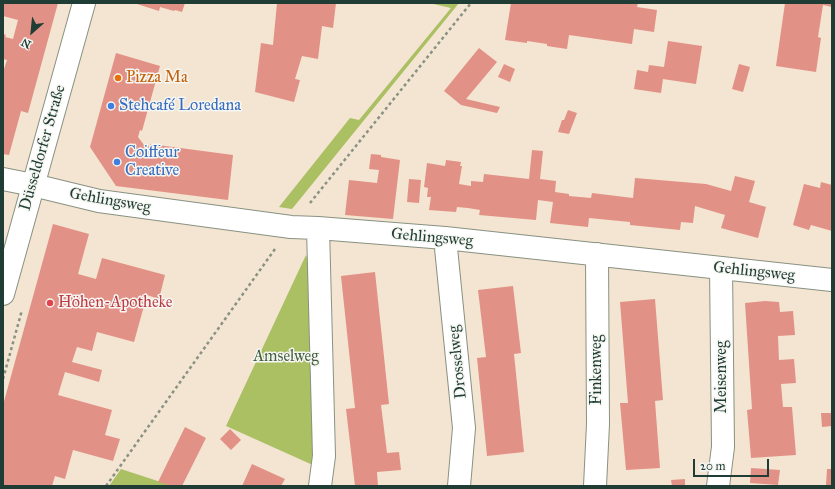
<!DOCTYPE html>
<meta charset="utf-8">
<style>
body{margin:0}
#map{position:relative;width:835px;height:489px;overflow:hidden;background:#f3e5d1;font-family:"IM FELL Great Primer",serif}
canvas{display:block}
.frame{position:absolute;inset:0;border:4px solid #1f3d34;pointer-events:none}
.north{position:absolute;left:12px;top:12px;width:40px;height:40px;-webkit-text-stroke:3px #f6f6f2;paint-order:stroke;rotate:207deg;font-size:11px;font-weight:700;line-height:16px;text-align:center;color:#1f3d34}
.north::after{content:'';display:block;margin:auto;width:14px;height:18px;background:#1f3d34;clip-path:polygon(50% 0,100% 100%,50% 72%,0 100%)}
.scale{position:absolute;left:693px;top:459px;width:76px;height:18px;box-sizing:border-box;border:2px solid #1f3d34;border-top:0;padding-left:5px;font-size:12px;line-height:14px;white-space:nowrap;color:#1f3d34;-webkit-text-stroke:3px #f6f6f2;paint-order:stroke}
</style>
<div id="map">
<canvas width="835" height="489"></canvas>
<div class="frame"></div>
<div class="north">N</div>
<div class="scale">20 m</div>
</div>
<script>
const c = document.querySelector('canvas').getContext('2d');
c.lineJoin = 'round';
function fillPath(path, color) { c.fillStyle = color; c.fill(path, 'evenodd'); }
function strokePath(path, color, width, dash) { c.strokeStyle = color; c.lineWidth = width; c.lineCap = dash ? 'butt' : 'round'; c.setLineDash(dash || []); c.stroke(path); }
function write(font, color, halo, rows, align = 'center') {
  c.font = font + ' "IM FELL Great Primer",serif'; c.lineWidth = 3; c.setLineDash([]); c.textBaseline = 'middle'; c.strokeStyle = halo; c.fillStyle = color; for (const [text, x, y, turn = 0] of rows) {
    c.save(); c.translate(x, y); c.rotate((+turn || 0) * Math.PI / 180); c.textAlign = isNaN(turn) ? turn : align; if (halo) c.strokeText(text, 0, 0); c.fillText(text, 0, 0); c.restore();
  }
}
const green = new Path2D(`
 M 429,3 L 459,3 L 292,209 L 279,207 L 350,118 L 359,120 L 451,8 Z
 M 306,255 L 312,272 L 315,466 L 226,426 Z
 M 121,469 L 173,486 L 109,486 Z`);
const building = new Path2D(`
 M 3,3 L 58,3 L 28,113 L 21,111 L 9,155 L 3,154 L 3,72 L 7,60 L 3,59 L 3,34 L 6,35 L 5,37 L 13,39 L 18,20 L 3,16 Z
 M 134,3 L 185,3 L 182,12 L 175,10 L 174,11 L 160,7 L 159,11 Z
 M 277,3 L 336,3 L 333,28 L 322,26 L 318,59 L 302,56 L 295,79 L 300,80 L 294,102 L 255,92 L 261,43 L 273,45 Z
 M 511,3 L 638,3 L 637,7 L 657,10 L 654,32 L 634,29 L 632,44 L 569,35 L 567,49 L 547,46 L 547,44 L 527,41 L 527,43 L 505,40 Z
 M 785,3 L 832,3 L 832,7 L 823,5 L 818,37 L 821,38 L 816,72 L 776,66 Z
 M 668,41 L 702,46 L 696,84 L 663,79 L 661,93 L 634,89 L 637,70 L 648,72 L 649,65 L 664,67 Z
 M 479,48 L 497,62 L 466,99 L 500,107 L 497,113 L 461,105 L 444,91 Z
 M 116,53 L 160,66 L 142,131 L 140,130 L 138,137 L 144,145 L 150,146 L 150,144 L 233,155 L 228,200 L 116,186 L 90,147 Z
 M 504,64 L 515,69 L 510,82 L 498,77 Z
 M 739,64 L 750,67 L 743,92 L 732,89 Z
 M 568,110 L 577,113 L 569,134 L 558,132 L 562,120 L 564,120 Z
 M 532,150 L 543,151 L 540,179 L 556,181 L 555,192 L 569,194 L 569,196 L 591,198 L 592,193 L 633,198 L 635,178 L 706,184 L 731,191 L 735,176 L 755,181 L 749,202 L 766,207 L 758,238 L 721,228 L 725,215 L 695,206 L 693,223 L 681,222 L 680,230 L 630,225 L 630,222 L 589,218 L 588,227 L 550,223 L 553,202 L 538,200 L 536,220 L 479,215 L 480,210 L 468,208 L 457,207 L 456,212 L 429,210 L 431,197 L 427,197 L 428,188 L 424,187 L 427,163 L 445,166 L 446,160 L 461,162 L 460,166 L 462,166 L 459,184 L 471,186 L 471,181 L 483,182 L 484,174 L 529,179 Z
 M 371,154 L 381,155 L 381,157 L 400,160 L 393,219 L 345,215 L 349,180 L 377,183 L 379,170 L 369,169 Z
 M 409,179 L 421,180 L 419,203 L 407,202 Z
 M 821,182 L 832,185 L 832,231 L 811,225 L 809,230 L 793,225 L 804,184 L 820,188 Z
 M 53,224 L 89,234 L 78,274 L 96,279 L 102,258 L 165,275 L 159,299 L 147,295 L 134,342 L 97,332 L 92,351 L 77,347 L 72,362 L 102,370 L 99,382 L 65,372 L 58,395 L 112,410 L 105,435 L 120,439 L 113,461 L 73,450 L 65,479 L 55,476 L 52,486 L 3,486 L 3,405 Z
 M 375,272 L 389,404 L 381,405 L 387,453 L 399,452 L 401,470 L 377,472 L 378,486 L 355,486 L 346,409 L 355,408 L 341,276 Z
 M 513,286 L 521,353 L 514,354 L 524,452 L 487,456 L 477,358 L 486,357 L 478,290 Z
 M 655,299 L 663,400 L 655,401 L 660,468 L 626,470 L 620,403 L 628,403 L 620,302 Z
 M 765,301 L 779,302 L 780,312 L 793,311 L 795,335 L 778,336 L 779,360 L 794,359 L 796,383 L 781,384 L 783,407 L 792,407 L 796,455 L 751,458 L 747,410 L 752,409 L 745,303 Z
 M 821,413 L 832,413 L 832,426 L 822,427 Z
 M 185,427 L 206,438 L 182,486 L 173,486 L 158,482 Z
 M 230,429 L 241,440 L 231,450 L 220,439 Z
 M 252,464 L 285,479 L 281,486 L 242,486 Z
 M 751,468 L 780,470 L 778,485 L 750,483 Z
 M 827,469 L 832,469 L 832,485 L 826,485 Z
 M 685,479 L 685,486 L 672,486 L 671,480 Z`);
const path = new Path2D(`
 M 310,203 L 471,3
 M 3,379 L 22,310
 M 106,486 L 275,249`);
const minor = new Path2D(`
 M 3,179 L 33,185 L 99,201 L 291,227 L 318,228 L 445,238 L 832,280
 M 318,228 L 324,456 L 320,486
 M 445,238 L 464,428 L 459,486
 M 595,486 L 598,424 L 597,254
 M 718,486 L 723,447 L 721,268`);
const secondary = new Path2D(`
 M 3,294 L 84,3`);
const markers = [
 [118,78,4,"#e8710a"],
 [111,106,4,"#3f7fe0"],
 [117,162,4,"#3f7fe0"],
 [50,303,4,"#e0444e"]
];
const foodNames = [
 ["Pizza Ma",126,78]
];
const shopNames = [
 ["Stehcafé Loredana",119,106],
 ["Coiffeur",125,153],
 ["Creative",125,171]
];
const streetNames = [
 ["Düsseldorfer Straße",43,148,-74],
 ["Gehlingsweg",110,201,10],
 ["Gehlingsweg",432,238,5],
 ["Gehlingsweg",754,272,6],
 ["Drosselweg",458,362,-96],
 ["Finkenweg",597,370,-90],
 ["Meisenweg",722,377,-90]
];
const healthNames = [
 ["Höhen-Apotheke",58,303]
];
const parkNames = [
 ["Amselweg",286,357]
];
fillPath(green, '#abbf63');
fillPath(building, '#e29186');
strokePath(minor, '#899182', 24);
strokePath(secondary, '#899182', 24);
strokePath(path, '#899182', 2.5, [3, 3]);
strokePath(minor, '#fff', 22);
strokePath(secondary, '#fff', 22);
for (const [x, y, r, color] of markers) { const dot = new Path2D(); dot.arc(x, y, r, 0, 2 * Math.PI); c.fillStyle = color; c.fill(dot); strokePath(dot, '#f6f6f2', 1.5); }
write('16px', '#c56008', '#f6f6f2', foodNames, 'left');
write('16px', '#366cbe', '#f6f6f2', shopNames, 'left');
write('16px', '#1f3d34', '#f6f6f2', streetNames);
write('16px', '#be3a42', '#f6f6f2', healthNames, 'left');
write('16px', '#425e40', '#f6f6f2', parkNames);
</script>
